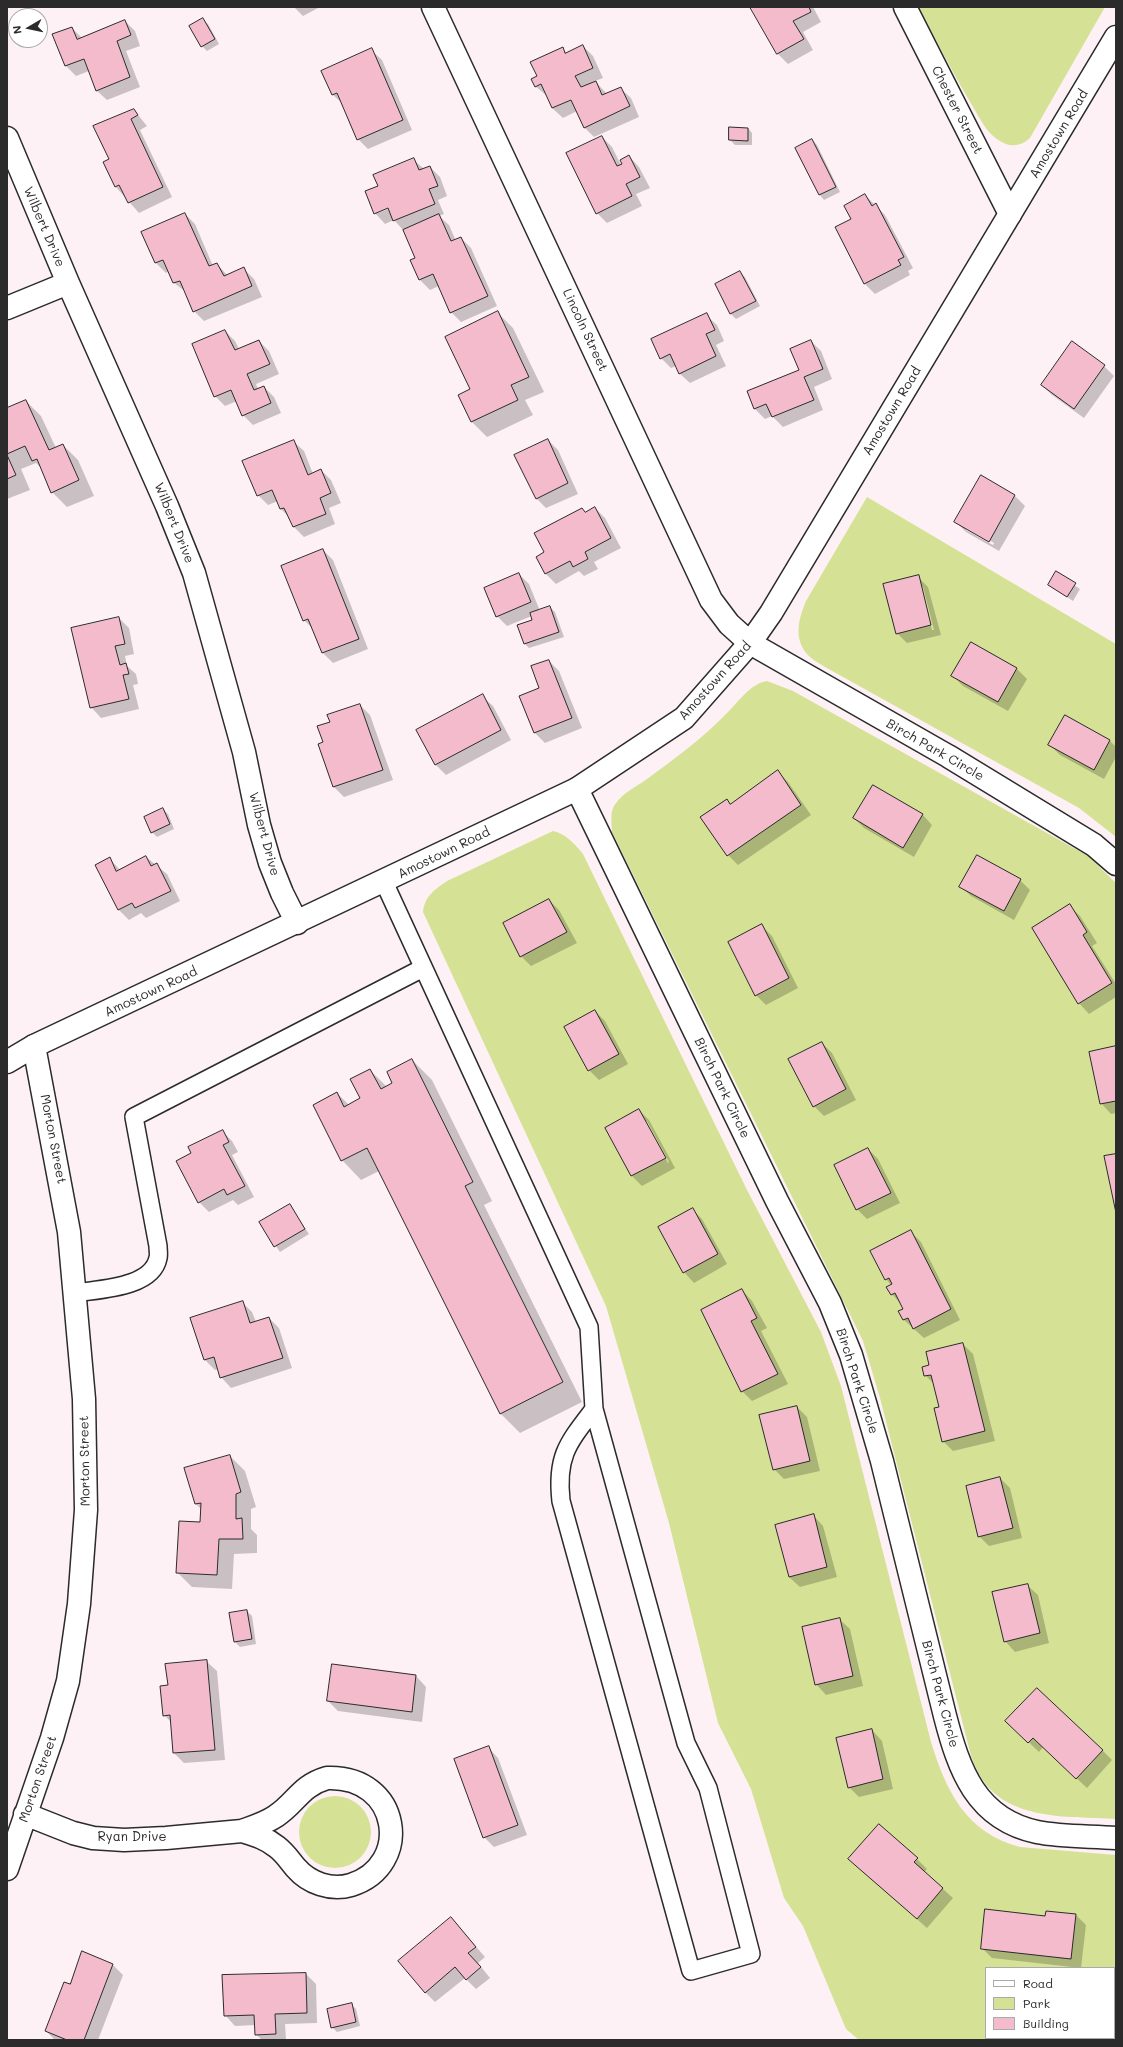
<!DOCTYPE html>
<style>
body{margin:0}
#map{position:relative;width:1123px;height:2047px;overflow:hidden;background:#fdf1f5;font-family:Mali,sans-serif}
canvas{display:block}
.frame{position:absolute;inset:0;border:8px solid #2b2b2b;pointer-events:none}
.legend{position:absolute;left:985px;top:1967px;width:130px;height:72px;box-sizing:border-box;background:#fff;border:1px solid #aaa;margin:0;padding:5px 7px;list-style:none;font-size:12px;color:#2b2b2b}
.legend li{display:flex;align-items:center;gap:8px;height:20px}
.legend b{width:20px;border:1px solid #aaa}
.north{position:absolute;left:8px;top:8px;width:40px;height:40px;box-sizing:border-box;background:#fff;border:1px solid #aaa;border-radius:50%;rotate:261deg;font-size:11px;font-weight:700;line-height:16px;text-align:center;color:#2b2b2b}
.north::after{content:'';display:block;margin:auto;width:14px;height:18px;background:#2b2b2b;clip-path:polygon(50% 0,100% 100%,50% 72%,0 100%)}
</style>
<div id="map">
<canvas width="1123" height="2047"></canvas>
<div class="frame"></div>
<ul class="legend">
<li><b style="height:5px;background:#fff"></b>Road</li>
<li><b style="height:11px;background:#d5e295"></b>Park</li>
<li><b style="height:11px;background:#f4bbcd"></b>Building</li>
</ul>
<div class="north">N</div>
</div>
<script>
const c = document.querySelector('canvas').getContext('2d');
c.lineJoin = 'round';
function fillPath(path, color) { c.fillStyle = color; c.fill(path, 'evenodd'); }
function strokePath(path, color, width, dash) { c.strokeStyle = color; c.lineWidth = width; c.lineCap = dash ? 'butt' : 'round'; c.setLineDash(dash || []); c.stroke(path); }
function write(font, color, halo, rows, align = 'center') {
  c.font = font + ' Mali,sans-serif'; c.lineWidth = 3; c.setLineDash([]); c.textBaseline = 'middle'; c.strokeStyle = halo; c.fillStyle = color; for (const [text, x, y, turn = 0] of rows) {
    c.save(); c.translate(x, y); c.rotate((+turn || 0) * Math.PI / 180); c.textAlign = isNaN(turn) ? turn : align; if (halo) c.strokeText(text, 0, 0); c.fillText(text, 0, 0); c.restore();
  }
}
const green = new Path2D(`
 M 919,7 L 1105,7 L 1030,138 C 1020,147 1009,148 997,139 C 986,132 980,118 973,107 C 954,75 936,41 919,7 Z
 M 867,497 L 1116,644 L 1116,837 L 1079,808 L 825,667 C 819,663 811,659 807,654 C 793,638 799,618 806,601 Z
 M 767,681 L 793,691 L 1088,856 L 1116,883 L 1116,1819 C 1067,1816 1002,1822 977,1770 C 973,1762 970,1753 968,1744 L 880,1398 L 863,1341 L 612,832 C 612,823 609,811 616,803 C 624,792 636,787 647,779 C 674,759 702,739 725,715 C 738,703 749,684 767,681 Z
 M 553,831 C 565,833 576,845 583,854 L 747,1190 L 821,1332 L 841,1386 L 931,1742 C 946,1791 966,1833 1020,1847 L 1116,1855 L 1116,2040 L 859,2040 L 846,2029 L 803,1926 L 784,1898 L 751,1789 L 718,1723 L 669,1523 L 606,1306 L 423,912 C 425,896 434,890 447,881 ZM 986,1968 L 1114,1968 L 1114,2038 L 986,2038 Z
 M299 1832a36 36 0 1 1 72 0a36 36 0 1 1-72 0Z`);
const shadow = new Path2D(`
 M 294,7 L 320,7 L 303,16 Z
 M 752,7 L 813,7 L 821,22 L 803,32 L 813,50 L 788,64 L 778,54 Z
 M 203,20 L 208,24 L 219,44 L 207,51 L 202,46 Z
 M 125,21 L 135,31 L 140,46 L 126,51 L 140,87 L 107,100 L 96,90 L 89,71 L 76,76 L 66,66 L 72,28 L 82,38 Z
 M 583,46 L 593,56 L 603,78 L 595,81 L 607,94 L 620,88 L 631,98 L 639,117 L 594,137 L 584,127 L 577,111 L 563,118 L 552,108 L 547,96 L 535,86 L 538,77 L 562,48 L 567,53 Z
 M 371,50 L 382,60 L 412,130 L 368,149 L 358,139 L 343,104 L 333,95 L 323,71 Z
 M 134,110 L 147,126 L 140,130 L 172,197 L 139,213 L 115,186 L 110,159 Z
 M 748,128 L 752,133 L 752,145 L 735,145 L 730,140 Z
 M 602,137 L 612,147 L 621,165 L 629,156 L 639,167 L 650,188 L 636,194 L 642,206 L 607,223 L 597,213 Z
 M 812,140 L 817,145 L 840,192 L 824,200 L 820,195 L 796,148 Z
 M 414,160 L 424,169 L 430,167 L 440,177 L 447,196 L 438,200 L 444,214 L 439,216 L 449,225 L 456,241 L 461,238 L 471,248 L 497,306 L 461,322 L 451,312 L 439,286 L 430,290 L 420,280 L 411,261 L 416,258 L 404,231 L 394,220 L 385,224 L 375,213 L 379,187 ZM 392,205 L 393,207 L 378,213 L 378,211 Z
 M 865,195 L 885,215 L 913,268 L 908,271 L 910,275 L 875,294 L 865,284 L 837,228 L 853,219 Z
 M 185,214 L 195,224 L 213,266 L 217,264 L 228,276 L 244,269 L 254,279 L 262,297 L 204,321 L 194,311 L 186,292 L 174,283 L 169,271 L 166,273 L 156,263 Z
 M 740,272 L 745,277 L 760,306 L 736,319 L 731,314 L 716,285 Z
 M 498,313 L 513,328 L 544,392 L 525,400 L 533,415 L 487,437 L 472,422 L 459,395 L 471,390 Z
 M 706,315 L 717,325 L 724,341 L 716,345 L 726,366 L 690,383 L 679,373 L 676,366 L 671,368 L 661,358 Z
 M 225,331 L 235,341 L 239,349 L 259,341 L 269,351 L 279,374 L 256,384 L 258,389 L 264,387 L 274,397 L 281,413 L 253,425 L 243,415 L 237,401 L 225,406 L 215,396 Z
 M 811,341 L 821,351 L 832,379 L 814,387 L 823,410 L 783,427 L 772,416 L 765,419 L 755,409 L 749,391 L 800,370 Z
 M 1104,366 L 1114,376 L 1084,418 L 1052,395 L 1042,385 Z
 M 26,401 L 41,416 L 56,448 L 63,445 L 78,460 L 94,496 L 67,507 L 52,492 L 43,470 L 36,463 L 21,469 L 30,490 L 7,499 L 7,409 Z
 M 548,440 L 558,450 L 578,494 L 546,508 L 536,498 Z
 M 293,441 L 304,451 L 313,474 L 321,470 L 331,480 L 341,503 L 329,508 L 335,524 L 304,537 L 294,527 L 290,518 L 281,509 L 278,501 L 268,505 L 258,495 Z
 M 981,476 L 1015,496 L 1025,506 L 999,551 L 966,532 L 956,522 ZM 966,527 L 994,543 L 993,545 L 966,530 Z
 M 595,508 L 605,518 L 621,548 L 594,562 L 598,569 L 584,576 L 579,571 L 556,584 L 546,574 L 545,553 L 586,513 Z
 M 323,550 L 333,560 L 368,649 L 333,663 L 323,653 L 314,630 L 304,620 Z
 M 1056,573 L 1080,589 L 1073,601 L 1049,585 Z
 M 519,574 L 529,584 L 540,611 L 550,607 L 555,612 L 564,637 L 529,648 L 525,644 L 534,621 L 532,616 L 507,626 L 497,616 Z
 M 918,577 L 928,587 L 941,635 L 907,643 L 897,633 ZM 921,587 L 923,587 L 934,630 L 932,630 Z
 M 119,618 L 129,628 L 134,654 L 125,656 L 127,666 L 136,674 L 138,684 L 133,685 L 139,709 L 101,718 L 91,707 Z
 M 971,643 L 1017,669 L 1027,679 L 1008,711 L 963,686 L 953,676 Z
 M 549,661 L 559,671 L 582,728 L 545,743 L 535,733 L 521,696 L 541,688 Z
 M 482,696 L 493,706 L 511,740 L 446,775 L 436,765 L 418,730 Z
 M 360,705 L 370,715 L 393,780 L 344,797 L 334,787 L 324,742 L 331,722 Z
 M 1110,741 L 1116,747 L 1116,757 L 1104,779 L 1060,755 L 1050,745 Z
 M 778,772 L 788,782 L 811,815 L 738,865 L 728,855 L 702,818 L 727,800 L 731,804 Z
 M 163,809 L 168,814 L 174,829 L 157,837 L 152,832 Z
 M 922,814 L 932,825 L 914,857 L 864,828 L 854,818 Z
 M 146,857 L 167,874 L 180,901 L 146,918 L 141,913 L 129,920 L 119,910 L 96,865 L 109,858 L 120,870 Z
 M 1020,880 L 1030,890 L 1014,920 L 971,896 L 960,886 Z
 M 549,900 L 559,910 L 577,943 L 531,966 L 521,956 Z
 M 1070,906 L 1080,916 L 1097,943 L 1092,946 L 1116,984 L 1116,997 L 1089,1014 L 1079,1003 Z
 M 762,926 L 772,936 L 798,988 L 766,1005 L 756,995 Z
 M 595,1011 L 605,1021 L 628,1064 L 599,1080 L 589,1070 Z
 M 822,1043 L 832,1053 L 856,1100 L 824,1116 L 814,1106 Z
 M 1116,1047 L 1116,1113 L 1111,1114 L 1101,1103 Z
 M 412,1060 L 432,1080 L 492,1201 L 484,1205 L 582,1402 L 520,1433 L 500,1413 L 379,1171 L 361,1180 L 342,1160 L 337,1093 L 349,1105 L 361,1099 L 370,1070 L 387,1087 L 393,1083 Z
 M 639,1110 L 649,1120 L 675,1168 L 642,1186 L 632,1176 L 607,1128 ZM 645,1121 L 647,1121 L 669,1162 L 668,1163 Z
 M 222,1131 L 232,1141 L 238,1152 L 232,1155 L 254,1197 L 238,1205 L 233,1200 L 209,1212 L 199,1202 L 193,1153 Z
 M 868,1149 L 878,1159 L 900,1203 L 867,1219 L 857,1209 Z
 M 290,1206 L 309,1234 L 280,1252 L 260,1223 Z
 M 692,1209 L 702,1219 L 727,1264 L 694,1283 L 684,1272 Z
 M 911,1232 L 921,1242 L 960,1320 L 924,1338 L 904,1320 L 900,1312 L 905,1309 L 892,1294 L 891,1285 L 886,1279 Z
 M 742,1290 L 752,1301 L 767,1328 L 761,1331 L 788,1384 L 752,1401 L 742,1391 Z
 M 242,1302 L 252,1312 L 256,1322 L 269,1318 L 279,1328 L 292,1368 L 231,1388 L 221,1377 L 219,1369 L 215,1370 L 205,1360 Z
 M 963,1344 L 973,1354 L 995,1441 L 953,1451 L 943,1441 L 940,1408 L 934,1384 L 925,1375 L 930,1366 Z
 M 797,1407 L 807,1417 L 820,1471 L 784,1479 L 774,1469 Z
 M 230,1456 L 245,1471 L 256,1507 L 251,1509 L 251,1529 L 257,1535 L 257,1553 L 234,1554 L 232,1589 L 192,1587 L 177,1572 L 201,1523 L 202,1510 L 196,1504 L 185,1469 Z
 M 1000,1478 L 1010,1488 L 1022,1538 L 989,1546 L 979,1536 Z
 M 813,1515 L 823,1526 L 837,1577 L 800,1587 L 789,1577 Z
 M 1027,1585 L 1038,1595 L 1049,1643 L 1015,1652 L 1005,1641 Z
 M 247,1611 L 252,1616 L 256,1644 L 240,1647 L 235,1642 Z
 M 839,1619 L 850,1629 L 863,1686 L 826,1695 L 816,1684 Z
 M 206,1661 L 217,1671 L 225,1760 L 184,1763 L 174,1753 L 172,1723 L 164,1715 Z
 M 416,1676 L 426,1687 L 422,1722 L 338,1711 L 328,1701 Z
 M 872,1730 L 882,1741 L 893,1789 L 859,1797 L 849,1787 Z
 M 1017,1731 L 1102,1750 L 1112,1760 L 1087,1788 L 1043,1747 L 1039,1752 Z
 M 488,1747 L 498,1758 L 527,1835 L 494,1847 L 484,1837 Z
 M 879,1825 L 917,1859 L 927,1869 L 924,1872 L 953,1898 L 927,1928 L 860,1869 Z
 M 1076,1915 L 1086,1925 L 1081,1968 L 992,1958 L 982,1948 L 1046,1917 Z
 M 451,1918 L 485,1957 L 478,1963 L 490,1978 L 476,1989 L 465,1978 L 435,2002 L 425,1992 Z
 M 83,1953 L 113,1965 L 123,1975 L 98,2040 L 55,2040 L 46,2031 L 70,1985 Z
 M 306,1974 L 316,1984 L 317,2023 L 285,2024 L 286,2040 L 262,2040 L 256,2034 L 256,2025 L 235,2026 L 225,2015 L 224,1976 Z
 M 351,2004 L 356,2009 L 360,2026 L 337,2032 L 332,2027 Z`);
const building = new Path2D(`
 M 750,7 L 809,7 L 811,12 L 793,21 L 804,39 L 777,54 Z
 M 203,18 L 215,39 L 201,47 L 189,26 Z
 M 125,20 L 131,35 L 117,41 L 130,77 L 96,91 L 84,59 L 65,66 L 52,34 L 72,27 L 77,39 Z
 M 583,45 L 593,68 L 575,76 L 581,87 L 596,81 L 602,95 L 621,87 L 630,106 L 584,128 L 571,100 L 552,108 L 541,84 L 535,87 L 531,79 L 537,76 L 530,62 L 563,47 L 565,53 Z
 M 372,48 L 403,120 L 357,140 L 337,93 L 332,95 L 321,71 Z
 M 134,109 L 138,115 L 131,119 L 163,187 L 128,203 L 119,185 L 115,187 L 103,162 L 109,159 L 93,126 Z
 M 729,127 L 748,128 L 748,141 L 729,140 Z
 M 602,136 L 617,166 L 622,164 L 620,160 L 629,155 L 640,177 L 626,184 L 632,196 L 596,214 L 566,153 Z
 M 812,139 L 836,187 L 819,195 L 795,148 Z
 M 414,158 L 419,170 L 430,166 L 438,186 L 429,189 L 435,204 L 393,221 L 388,208 L 374,214 L 365,191 L 378,186 L 373,175 Z
 M 865,194 L 872,206 L 876,203 L 904,257 L 898,260 L 901,265 L 864,284 L 835,227 L 851,219 L 844,206 Z
 M 185,213 L 209,266 L 217,263 L 224,276 L 244,267 L 252,286 L 193,312 L 180,281 L 173,283 L 163,260 L 155,263 L 141,232 Z
 M 439,214 L 451,241 L 461,237 L 488,296 L 450,313 L 433,274 L 419,280 L 410,260 L 415,258 L 403,230 Z
 M 740,271 L 756,301 L 730,314 L 715,284 Z
 M 498,311 L 529,377 L 511,385 L 518,400 L 471,422 L 458,395 L 470,389 L 445,337 Z
 M 707,313 L 715,330 L 706,334 L 716,356 L 679,374 L 670,354 L 660,359 L 651,339 Z
 M 225,330 L 235,350 L 259,340 L 270,364 L 247,374 L 254,390 L 264,386 L 271,403 L 242,416 L 231,390 L 214,397 L 192,344 Z
 M 811,340 L 823,369 L 804,377 L 814,400 L 772,417 L 766,404 L 754,409 L 747,391 L 799,370 L 790,349 Z
 M 1072,341 L 1105,365 L 1074,409 L 1041,385 Z
 M 26,400 L 49,450 L 63,444 L 79,480 L 51,493 L 37,459 L 32,461 L 25,446 L 7,454 L 7,408 Z
 M 548,439 L 568,483 L 536,499 L 514,455 Z
 M 294,440 L 308,475 L 321,469 L 331,493 L 320,498 L 326,514 L 293,527 L 284,508 L 280,509 L 272,490 L 257,496 L 242,461 Z
 M 7,455 L 16,475 L 7,479 Z
 M 981,475 L 1015,495 L 989,542 L 954,522 Z
 M 595,507 L 611,538 L 585,552 L 588,559 L 573,567 L 570,561 L 545,574 L 536,557 L 544,552 L 534,533 L 582,508 L 585,512 Z
 M 323,549 L 359,639 L 322,653 L 308,619 L 303,621 L 281,566 Z
 M 1056,571 L 1076,583 L 1067,597 L 1048,585 Z
 M 519,573 L 531,602 L 496,617 L 484,588 Z
 M 919,575 L 931,625 L 896,634 L 883,584 Z
 M 550,606 L 559,632 L 524,644 L 517,625 L 532,620 L 530,613 Z
 M 119,617 L 125,644 L 115,646 L 120,665 L 126,663 L 129,674 L 123,675 L 129,699 L 90,708 L 71,628 Z
 M 971,642 L 1017,668 L 998,702 L 951,676 Z
 M 549,660 L 572,718 L 534,733 L 519,696 L 539,688 L 531,666 Z
 M 483,694 L 501,730 L 435,765 L 416,730 Z
 M 360,704 L 383,770 L 333,787 L 318,744 L 323,742 L 317,726 L 330,722 L 327,715 Z
 M 1065,715 L 1110,740 L 1094,770 L 1048,745 Z
 M 778,770 L 801,805 L 727,856 L 700,817 L 727,799 L 730,804 Z
 M 873,785 L 923,814 L 903,848 L 853,818 Z
 M 163,808 L 170,824 L 151,833 L 144,817 Z
 M 977,855 L 1021,879 L 1004,911 L 959,887 Z
 M 146,856 L 151,866 L 157,863 L 171,891 L 135,908 L 132,903 L 118,910 L 95,865 L 110,857 L 116,871 Z
 M 549,899 L 567,932 L 520,957 L 503,923 Z
 M 1070,904 L 1087,932 L 1083,935 L 1112,983 L 1078,1004 L 1032,928 Z
 M 762,924 L 789,978 L 755,996 L 728,942 Z
 M 595,1010 L 619,1054 L 588,1071 L 564,1027 Z
 M 822,1042 L 846,1089 L 813,1107 L 788,1059 Z
 M 1116,1046 L 1116,1101 L 1100,1104 L 1089,1052 Z
 M 412,1059 L 473,1182 L 465,1186 L 563,1382 L 500,1414 L 367,1148 L 341,1161 L 313,1105 L 337,1092 L 344,1107 L 360,1098 L 350,1079 L 370,1069 L 381,1089 L 392,1083 L 387,1072 Z
 M 639,1109 L 666,1158 L 631,1176 L 605,1128 Z
 M 223,1130 L 229,1142 L 223,1145 L 245,1186 L 227,1195 L 224,1189 L 198,1203 L 176,1161 L 191,1153 L 188,1147 Z
 M 868,1148 L 891,1193 L 856,1210 L 834,1165 Z
 M 1116,1154 L 1116,1213 L 1104,1156 Z
 M 290,1204 L 305,1229 L 274,1247 L 259,1222 Z
 M 693,1208 L 718,1254 L 683,1273 L 658,1227 Z
 M 911,1230 L 951,1309 L 913,1329 L 908,1318 L 903,1320 L 898,1311 L 903,1309 L 895,1293 L 891,1295 L 886,1287 L 892,1284 L 889,1278 L 885,1280 L 870,1251 Z
 M 742,1289 L 757,1318 L 751,1321 L 778,1374 L 741,1392 L 701,1310 Z
 M 243,1301 L 250,1323 L 269,1317 L 283,1358 L 220,1378 L 214,1357 L 204,1360 L 190,1318 Z
 M 963,1343 L 985,1431 L 942,1442 L 934,1408 L 939,1407 L 931,1375 L 924,1376 L 922,1367 L 929,1365 L 926,1352 Z
 M 797,1406 L 810,1461 L 773,1470 L 759,1415 Z
 M 230,1455 L 241,1492 L 236,1494 L 236,1519 L 242,1518 L 243,1539 L 219,1539 L 217,1575 L 176,1573 L 179,1521 L 200,1522 L 201,1503 L 195,1504 L 184,1468 Z
 M 1000,1477 L 1013,1528 L 978,1537 L 966,1486 Z
 M 814,1514 L 827,1567 L 789,1577 L 775,1525 Z
 M 1028,1584 L 1040,1633 L 1004,1642 L 992,1592 Z
 M 247,1610 L 252,1639 L 234,1642 L 229,1613 Z
 M 840,1618 L 853,1676 L 815,1685 L 802,1627 Z
 M 207,1660 L 215,1750 L 173,1753 L 170,1715 L 163,1716 L 160,1686 L 168,1685 L 165,1664 Z
 M 332,1664 L 416,1675 L 412,1712 L 327,1701 Z
 M 1037,1688 L 1103,1750 L 1076,1779 L 1033,1738 L 1028,1743 L 1005,1721 Z
 M 872,1729 L 883,1779 L 848,1788 L 836,1738 Z
 M 489,1746 L 518,1825 L 483,1838 L 454,1759 Z
 M 879,1824 L 918,1858 L 914,1862 L 943,1888 L 917,1919 L 848,1859 Z
 M 985,1909 L 1045,1916 L 1046,1911 L 1076,1914 L 1071,1959 L 981,1949 Z
 M 451,1917 L 476,1947 L 468,1953 L 481,1967 L 466,1980 L 455,1967 L 425,1993 L 398,1961 Z
 M 82,1951 L 113,1964 L 84,2040 L 67,2040 L 45,2031 L 64,1982 L 70,1984 Z
 M 306,1973 L 307,2013 L 275,2014 L 276,2034 L 255,2035 L 254,2015 L 224,2016 L 222,1975 Z
 M 352,2003 L 356,2022 L 331,2028 L 327,2009 Z`);
const service = new Path2D(`
 M 384,882 L 589,1327 L 594,1409 L 686,1743 L 708,1788 L 751,1954 L 691,1971 L 561,1501 C 556,1456 568,1443 594,1409
 M 76,1293 C 99,1289 152,1288 158,1258 C 159,1255 158,1250 158,1246 L 134,1117 L 423,968`);
const minor = new Path2D(`
 M 433,7 L 711,600 L 729,624 L 750,643 L 948,756 L 1094,845 L 1116,864
 M 905,7 L 1010,214
 M 7,138 L 68,283 L 167,506 L 194,573 L 244,752 L 259,825 L 270,863 L 282,893 L 297,923
 M 7,308 L 68,283
 M 577,789 L 777,1201 L 830,1303 L 851,1355 L 882,1461 L 945,1716 C 959,1770 976,1819 1037,1832 C 1062,1837 1090,1836 1116,1838
 M 327,1778 C 401,1775 413,1866 351,1885 C 331,1891 309,1883 296,1868 C 290,1861 285,1853 277,1847 C 266,1838 255,1835 242,1831 C 253,1827 266,1823 276,1816 C 297,1802 300,1786 327,1778 Z
 M 25,1814 L 73,1833 L 93,1838 L 124,1840 L 166,1838 L 242,1831
 M 7,1869 L 52,1738 L 68,1681 L 79,1604 L 86,1510 L 84,1399 L 69,1232 L 34,1046`);
const tertiary = new Path2D(`
 M 7,1062 L 34,1046 L 577,789 L 684,718 L 750,643 L 771,613 L 1116,37`);
const streetNames = [
 ["Chester Street",957,110,63],
 ["Amostown Road",1059,134,-59],
 ["Wilbert Drive",44,227,67],
 ["Lincoln Street",585,330,65],
 ["Amostown Road",892,411,-59],
 ["Wilbert Drive",174,523,68],
 ["Amostown Road",715,681,-48],
 ["Birch Park Circle",935,750,30],
 ["Wilbert Drive",264,834,75],
 ["Amostown Road",444,853,-26],
 ["Amostown Road",151,992,-25],
 ["Birch Park Circle",722,1088,64],
 ["Morton Street",53,1139,79],
 ["Birch Park Circle",857,1381,72],
 ["Morton Street",85,1461,-91],
 ["Birch Park Circle",940,1694,75],
 ["Morton Street",38,1779,-71],
 ["Ryan Drive",132,1837]
];
fillPath(green, '#d5e295');
fillPath(shadow, '#0003');
fillPath(building, '#f4bbcd');
strokePath(building, '#2b2b2b', 1);
strokePath(service, '#2b2b2b', 20);
strokePath(minor, '#2b2b2b', 25);
strokePath(tertiary, '#2b2b2b', 25);
strokePath(service, '#fff', 17);
strokePath(minor, '#fff', 22);
strokePath(tertiary, '#fff', 22);
write('13px', '#2b2b2b', '#fff', streetNames);
</script>
